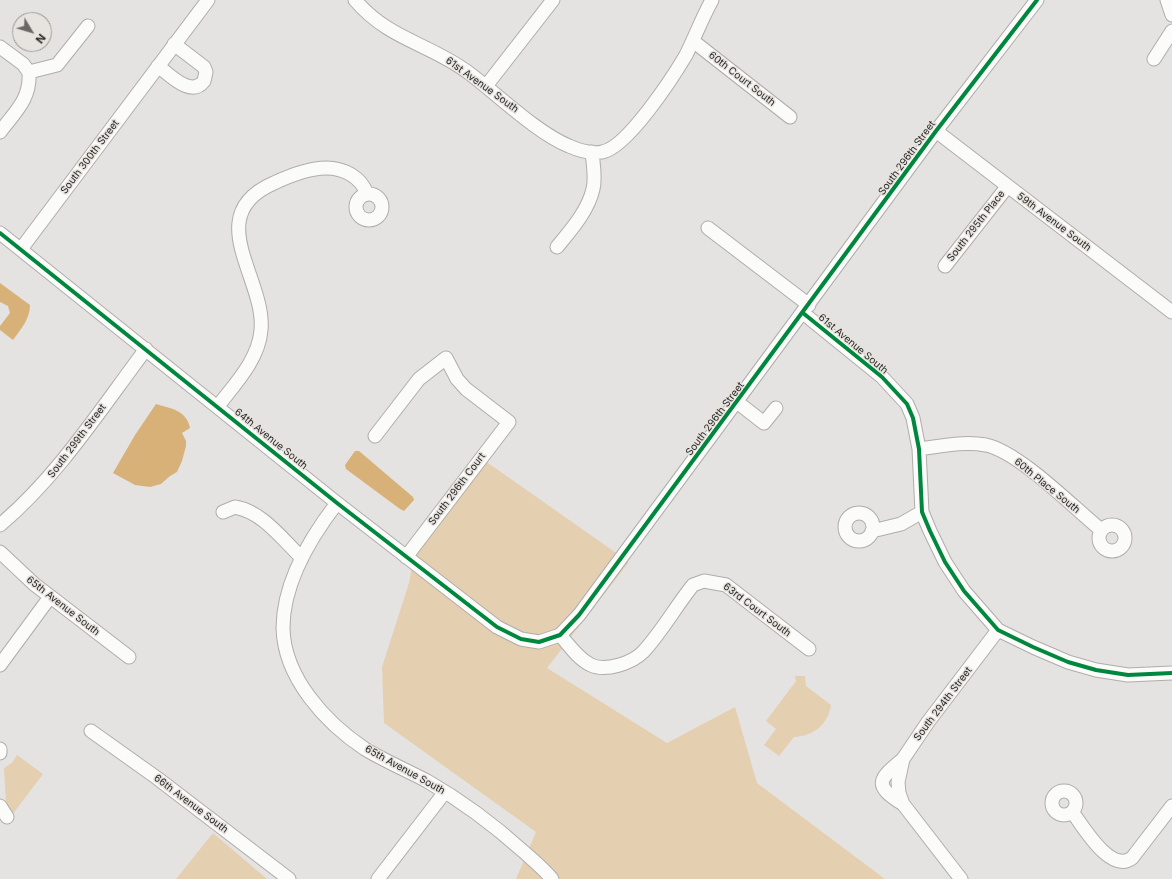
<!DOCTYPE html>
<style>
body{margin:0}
#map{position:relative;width:1172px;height:879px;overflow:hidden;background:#e5e3e1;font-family:Inter,sans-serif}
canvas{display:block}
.north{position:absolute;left:12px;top:12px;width:40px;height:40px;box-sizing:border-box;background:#e7e4df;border:1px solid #9b9895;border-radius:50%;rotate:128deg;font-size:11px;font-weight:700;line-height:16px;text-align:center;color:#282625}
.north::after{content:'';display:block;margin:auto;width:14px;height:18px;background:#6a6867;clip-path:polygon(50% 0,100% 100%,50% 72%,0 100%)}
</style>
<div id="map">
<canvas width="1172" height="879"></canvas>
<div class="north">N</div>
</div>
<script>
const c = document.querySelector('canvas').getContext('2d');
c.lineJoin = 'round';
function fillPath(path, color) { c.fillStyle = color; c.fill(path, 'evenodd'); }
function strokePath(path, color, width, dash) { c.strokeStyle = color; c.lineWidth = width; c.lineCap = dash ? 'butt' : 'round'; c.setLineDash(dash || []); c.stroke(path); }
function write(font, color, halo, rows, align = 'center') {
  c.font = font + ' Inter,sans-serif'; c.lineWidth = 3; c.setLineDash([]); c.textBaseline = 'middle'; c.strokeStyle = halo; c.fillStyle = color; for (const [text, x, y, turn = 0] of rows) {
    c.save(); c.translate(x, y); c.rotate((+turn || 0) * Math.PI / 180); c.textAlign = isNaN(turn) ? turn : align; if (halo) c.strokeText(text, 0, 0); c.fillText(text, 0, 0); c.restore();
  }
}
const green = new Path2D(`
 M 481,458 L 629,562 L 547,668 L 667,743 L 735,707 L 757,783 L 885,879 L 516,879 L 536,832 L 384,723 L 382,667 L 409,583 L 413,562 L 406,557 Z
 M 795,676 L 805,676 L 806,686 L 831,705 C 828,725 813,736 794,737 L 779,756 L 764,745 L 776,729 L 766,721 L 796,681 Z
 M 17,755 L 43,774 L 12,815 L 6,803 L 4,768 L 12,763 Z
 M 213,833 L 267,879 L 176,879 Z`);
const water = new Path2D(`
 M 0,283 L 30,305 C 30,319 21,329 13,340 L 0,330 L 0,326 L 10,313 L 8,306 L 0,302 Z
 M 156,404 C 169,408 187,410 190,428 L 182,433 L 186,441 L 186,446 L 182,461 L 177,472 L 170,476 L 161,484 L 150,487 L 135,485 L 113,473 L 135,435 Z
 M 355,451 L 359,451 L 413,497 L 414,500 L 404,511 L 400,509 L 346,469 L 345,465 Z`);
const minor = new Path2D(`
 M 355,0 C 389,40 429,43 469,73 C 497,94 537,133 569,146 C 578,150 592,154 602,152 C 627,148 673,77 686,55 C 695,37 702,18 712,0
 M 1167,0 L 1172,15
 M 693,41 L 790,117
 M 0,47 L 23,64 L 29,72
 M 1154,59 L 1172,31
 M 158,66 C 170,75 191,98 204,81 L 206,72 L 204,67 L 174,44
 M 29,72 L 57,65 L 88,26
 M 486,86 L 553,0
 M 936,131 L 1172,312
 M 0,132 C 15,112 31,99 29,72
 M356 207a13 13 0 1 1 26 0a13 13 0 1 1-26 0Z
 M 708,228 L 809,305
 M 0,233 L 337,503 L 497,627 L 521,639 L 539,642 L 560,635 L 579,615 L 936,131 L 1037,0
 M 557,247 C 571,230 588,211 593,189 C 596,177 593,164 592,152
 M 21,249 L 208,0
 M 945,266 L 1007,187
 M 803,313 L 882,377 L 907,404 L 913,418 L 919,449 L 922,512 L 930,531 L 945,562 L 964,591 L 998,630 L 1033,647 L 1068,662 L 1096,670 L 1128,675 L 1172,673
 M 737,402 L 764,423 L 776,408
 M 218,406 C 235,384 259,359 261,330 C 266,279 200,215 274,183 C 289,176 309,168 326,168 C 344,168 361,177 367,194
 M 375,436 L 419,379 L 446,358 L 457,379 L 466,389 L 509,422 L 406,557
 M 919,449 C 941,446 964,441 986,445 C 1019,452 1073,507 1101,530
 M 337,503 C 310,538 283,582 283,628 C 284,678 326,723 365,749 C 385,761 406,770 427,781 C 462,801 494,825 524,852 C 534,861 544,869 552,879
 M 223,512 L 235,507 C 263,512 282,539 302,558
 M845 527a14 14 0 1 1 28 0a14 14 0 1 1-28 0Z
 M1099 538a13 13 0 1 1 26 0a13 13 0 1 1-26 0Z
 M 0,525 C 58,476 100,410 146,349
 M 872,531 L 901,524 L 922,512
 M 0,552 L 34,584 L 129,657
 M 560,635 C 569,645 578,659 591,665 C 606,672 632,663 643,652 C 661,633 676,606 693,585 L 704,581 L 726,585 L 809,649
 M 0,665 L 50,597
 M 91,731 L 157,778 L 289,879
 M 0,749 L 0,753
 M1052 803a12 12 0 1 1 24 0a12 12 0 1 1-24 0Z
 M 903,804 C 872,785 879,779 903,759
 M 0,806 L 7,817
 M 1073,813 C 1084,828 1111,874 1132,858 L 1172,806
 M 378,879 L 445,792
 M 961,879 L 903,804 L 899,793 L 898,782 L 903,759 L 928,722 L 998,630`);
const cycleway = new Path2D(`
 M 0,233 L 337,503 L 497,627 L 521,639 L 539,642 L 560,635 L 579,615 L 936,131 L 1037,0
 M 803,313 L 882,377 L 907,404 L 913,418 L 919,449 L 922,512 L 930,531 L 945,562 L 964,591 L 998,630 L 1033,647 L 1068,662 L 1096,670 L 1128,675 L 1172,673`);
const streetNames = [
 ["60th Court South",742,79,38],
 ["61st Avenue South",482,85,36],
 ["South 300th Street",90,157,-53],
 ["South 296th Street",907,158,-54],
 ["59th Avenue South",1054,222,37],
 ["South 295th Place",976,226,-52],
 ["61st Avenue South",853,344,40],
 ["South 296th Street",715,419,-53],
 ["64th Avenue South",271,439,39],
 ["South 299th Street",77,441,-53],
 ["60th Place South",1047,486,39],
 ["South 296th Court",457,489,-53],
 ["65th Avenue South",63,606,38],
 ["63rd Court South",757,610,37],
 ["South 294th Street",943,704,-53],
 ["65th Avenue South",405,770,29],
 ["66th Avenue South",191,804,37]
];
fillPath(green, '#e4cfb1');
fillPath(water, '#d7b177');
strokePath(minor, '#afadab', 15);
strokePath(minor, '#fbfbfa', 13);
strokePath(cycleway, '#00873e', 4);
write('10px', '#282625', '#e7e4df', streetNames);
</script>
